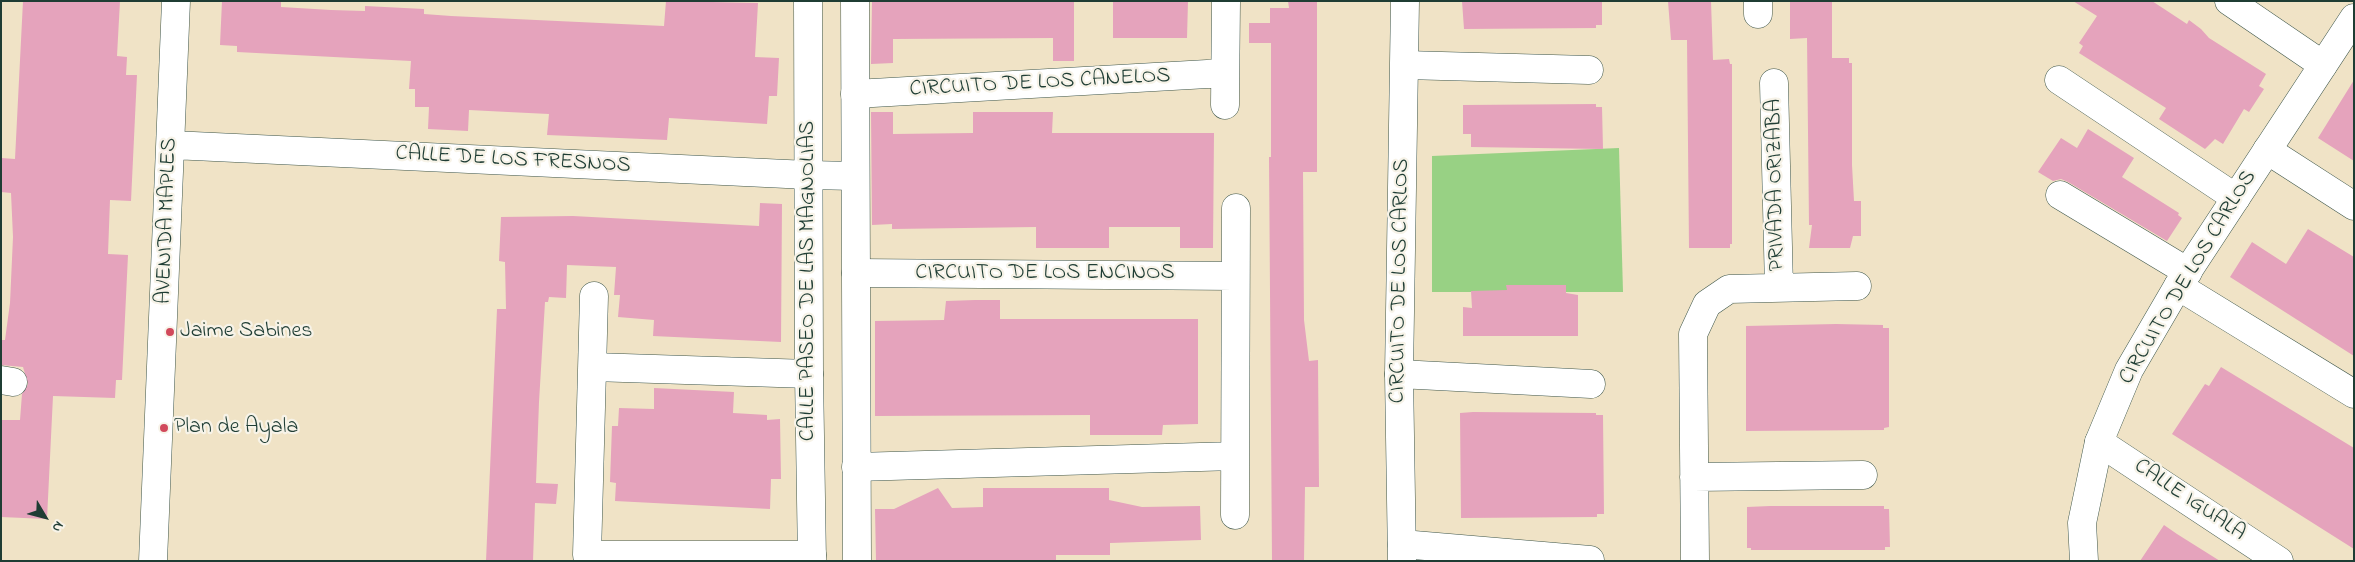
<!DOCTYPE html>
<style>
body{margin:0}
#map{position:relative;width:2355px;height:562px;overflow:hidden;background:#f0e3c6;font-family:"Indie Flower",sans-serif}
canvas{display:block}
.frame{position:absolute;inset:0;border:2px solid #1f3d34;pointer-events:none}
.north{position:absolute;left:20px;top:492px;width:50px;height:50px;-webkit-text-stroke:4px #f7f3e8;paint-order:stroke;rotate:127deg;font-size:14px;font-weight:700;line-height:20px;text-align:center;color:#1f3d34}
.north::after{content:'';display:block;margin:auto;width:18px;height:22px;background:#1f3d34;clip-path:polygon(50% 0,100% 100%,50% 72%,0 100%)}
</style>
<div id="map">
<canvas width="2355" height="562"></canvas>
<div class="frame"></div>
<div class="north">N</div>
</div>
<script>
const c = document.querySelector('canvas').getContext('2d');
c.lineJoin = 'round';
function fillPath(path, color) { c.fillStyle = color; c.fill(path, 'evenodd'); }
function strokePath(path, color, width, dash) { c.strokeStyle = color; c.lineWidth = width; c.lineCap = dash ? 'butt' : 'round'; c.setLineDash(dash || []); c.stroke(path); }
function write(font, color, halo, rows, align = 'center') {
  c.font = font + ' "Indie Flower",sans-serif'; c.lineWidth = 4.5; c.setLineDash([]); c.textBaseline = 'middle'; c.strokeStyle = halo; c.fillStyle = color; for (const [text, x, y, turn = 0] of rows) {
    c.save(); c.translate(x, y); c.rotate((+turn || 0) * Math.PI / 180); c.textAlign = isNaN(turn) ? turn : align; if (halo) c.strokeText(text, 0, 0); c.fillText(text, 0, 0); c.restore();
  }
}
const green = new Path2D(`
 M 1619,148 L 1623,292 L 1432,292 L 1432,156 Z`);
const building = new Path2D(`
 M 23,1 L 120,1 L 117,56 L 127,57 L 126,75 L 137,75 L 131,201 L 110,200 L 108,254 L 128,255 L 122,380 L 116,380 L 115,398 L 53,396 L 47,519 L 1,517 L 1,420 L 20,420 L 22,394 L 28,384 L 23,367 L 1,365 L 1,340 L 5,340 L 10,303 L 13,237 L 11,193 L 1,192 L 1,158 L 15,159 Z
 M 222,1 L 281,1 L 281,7 L 331,10 L 365,11 L 365,6 L 424,9 L 424,14 L 451,16 L 664,26 L 666,1 L 758,3 L 755,57 L 779,58 L 777,96 L 769,96 L 767,124 L 669,118 L 667,140 L 547,135 L 549,114 L 508,112 L 469,110 L 468,131 L 428,129 L 429,107 L 415,107 L 415,89 L 409,89 L 411,61 L 237,52 L 237,46 L 220,45 Z
 M 872,1 L 1074,1 L 1074,61 L 1053,61 L 1053,38 L 893,39 L 893,63 L 871,64 Z
 M 1113,1 L 1188,1 L 1187,38 L 1113,38 Z
 M 1288,1 L 1317,1 L 1317,172 L 1303,172 L 1304,320 L 1309,361 L 1318,360 L 1319,487 L 1305,487 L 1304,561 L 1272,561 L 1269,157 L 1271,157 L 1271,43 L 1249,43 L 1249,23 L 1270,23 L 1270,8 L 1289,8 Z
 M 1462,1 L 1602,1 L 1602,25 L 1596,25 L 1596,28 L 1464,29 Z
 M 1668,1 L 1711,1 L 1713,60 L 1729,59 L 1730,64 L 1732,64 L 1732,244 L 1730,244 L 1730,248 L 1689,248 L 1687,40 L 1671,40 Z
 M 1790,1 L 1832,1 L 1832,58 L 1849,58 L 1849,63 L 1852,63 L 1852,165 L 1854,201 L 1861,201 L 1861,236 L 1853,236 L 1850,248 L 1809,248 L 1812,225 L 1809,225 L 1807,38 L 1790,39 Z
 M 2073,1 L 2152,1 L 2187,24 L 2189,20 L 2201,29 L 2209,38 L 2266,74 L 2259,86 L 2264,89 L 2249,112 L 2244,109 L 2223,144 L 2215,139 L 2205,149 L 2159,119 L 2166,108 L 2079,53 L 2083,46 L 2079,43 L 2097,16 Z
 M 2354,80 L 2354,161 L 2318,138 Z
 M 1596,104 L 1596,107 L 1602,107 L 1603,149 L 1471,147 L 1471,134 L 1463,134 L 1463,105 Z
 M 871,112 L 893,112 L 893,134 L 973,133 L 973,112 L 1053,112 L 1052,133 L 1214,133 L 1213,248 L 1180,248 L 1180,227 L 1109,227 L 1109,248 L 1036,248 L 1036,227 L 892,229 L 892,224 L 872,225 Z
 M 2088,129 L 2134,158 L 2122,177 L 2179,213 L 2178,215 L 2182,218 L 2167,241 L 2068,182 L 2061,179 L 2053,181 L 2038,172 L 2061,138 L 2077,148 Z
 M 760,203 L 782,204 L 781,342 L 653,336 L 654,320 L 618,317 L 620,295 L 614,295 L 616,267 L 567,265 L 566,298 L 549,297 L 548,302 L 545,302 L 539,402 L 536,483 L 558,484 L 556,504 L 535,503 L 533,561 L 486,561 L 497,309 L 506,309 L 505,262 L 499,261 L 501,217 L 573,216 L 759,226 Z
 M 2308,229 L 2354,257 L 2354,356 L 2230,277 L 2252,242 L 2286,264 Z
 M 1506,285 L 1566,285 L 1566,293 L 1578,295 L 1578,336 L 1463,336 L 1463,307 L 1472,308 L 1471,291 L 1507,290 Z
 M 975,300 L 1000,300 L 1000,319 L 1198,319 L 1198,424 L 1163,425 L 1162,435 L 1090,435 L 1090,415 L 875,416 L 875,321 L 944,320 L 946,301 Z
 M 1836,324 L 1883,325 L 1883,328 L 1889,328 L 1889,427 L 1884,428 L 1884,430 L 1746,431 L 1746,326 Z
 M 2221,367 L 2354,448 L 2354,549 L 2172,434 L 2205,384 L 2209,386 Z
 M 654,388 L 734,392 L 733,413 L 767,415 L 767,420 L 780,419 L 781,479 L 771,479 L 770,509 L 615,501 L 616,483 L 610,482 L 612,426 L 618,426 L 619,408 L 654,409 Z
 M 1473,412 L 1596,413 L 1596,415 L 1603,415 L 1604,514 L 1597,514 L 1597,517 L 1461,518 L 1460,413 Z
 M 938,488 L 952,508 L 983,507 L 983,488 L 1109,488 L 1109,500 L 1142,507 L 1200,506 L 1201,540 L 1110,543 L 1110,555 L 1056,555 L 1056,561 L 876,561 L 875,509 L 894,509 Z
 M 1770,506 L 1884,506 L 1884,509 L 1889,509 L 1890,547 L 1885,547 L 1885,550 L 1751,550 L 1751,548 L 1747,548 L 1747,507 Z
 M 2164,525 L 2177,534 L 2220,561 L 2140,561 Z`);
const street = new Path2D(`
 M 2229,1 L 2323,65
 M 1758,14 L 1758,1
 M 1405,65 L 1589,70
 M 2059,80 L 2236,198
 M 1774,83 L 1779,288
 M 855,94 L 1225,73
 M 1225,105 L 1226,1
 M 172,145 L 808,175 L 855,176
 M 2267,150 L 2354,206
 M 2060,195 L 2188,272
 M 856,273 L 1234,276
 M 2178,286 L 2354,394
 M 594,296 L 587,555 L 812,555
 M 593,367 L 809,374
 M 1399,374 L 1591,384
 M 1,380 L 13,382
 M 2099,442 L 2279,561
 M 856,467 L 1235,456
 M 1694,477 L 1863,475
 M 1235,515 L 1236,208
 M 1402,544 L 1590,560
 M 153,561 L 176,1
 M 1695,561 L 1693,334 L 1707,304 L 1729,289 L 1857,286`);
const secondary = new Path2D(`
 M 808,1 L 809,374 L 812,561
 M 855,1 L 857,561
 M 1402,561 L 1399,374 L 1405,1
 M 2084,561 L 2082,523 L 2099,442 L 2129,370 L 2178,286 L 2354,18`);
const markers = [
 [170,332,5,"#d1495b"],
 [164,428,5,"#d1495b"]
];
const streetNames = [
 ["CIRCUITO DE LOS CANELOS",1040,84,-3],
 ["CALLE DE LOS FRESNOS",513,161,3],
 ["PRIVADA ORIZABA",1777,185,-91],
 ["AVENIDA MAPLES",168,221,-88],
 ["CIRCUITO DE LOS ENCINOS",1045,274],
 ["CIRCUITO DE LOS CARLOS",2189,278,-59],
 ["CALLE PASEO DE LAS MAGNOLIAS",809,281,-90],
 ["CIRCUITO DE LOS CARLOS",1401,281,-89],
 ["CALLE IGUALA",2189,501,34]
];
const poiNames = [
 ["Jaime Sabines",180,332],
 ["Plan de Ayala",174,428]
];
fillPath(green, '#98d184');
fillPath(building, '#e5a3bc');
strokePath(street, '#3e564a', 29);
strokePath(secondary, '#3e564a', 29);
strokePath(street, '#fff', 28);
strokePath(secondary, '#fff', 28);
for (const [x, y, r, color] of markers) { const dot = new Path2D(); dot.arc(x, y, r, 0, 2 * Math.PI); c.fillStyle = color; c.fill(dot); strokePath(dot, '#f7f3e8', 2); }
write('22px', '#1f3d34', '#f7f3e8', streetNames);
write('22px', '#1f3d34', '#f7f3e8', poiNames, 'left');
</script>
